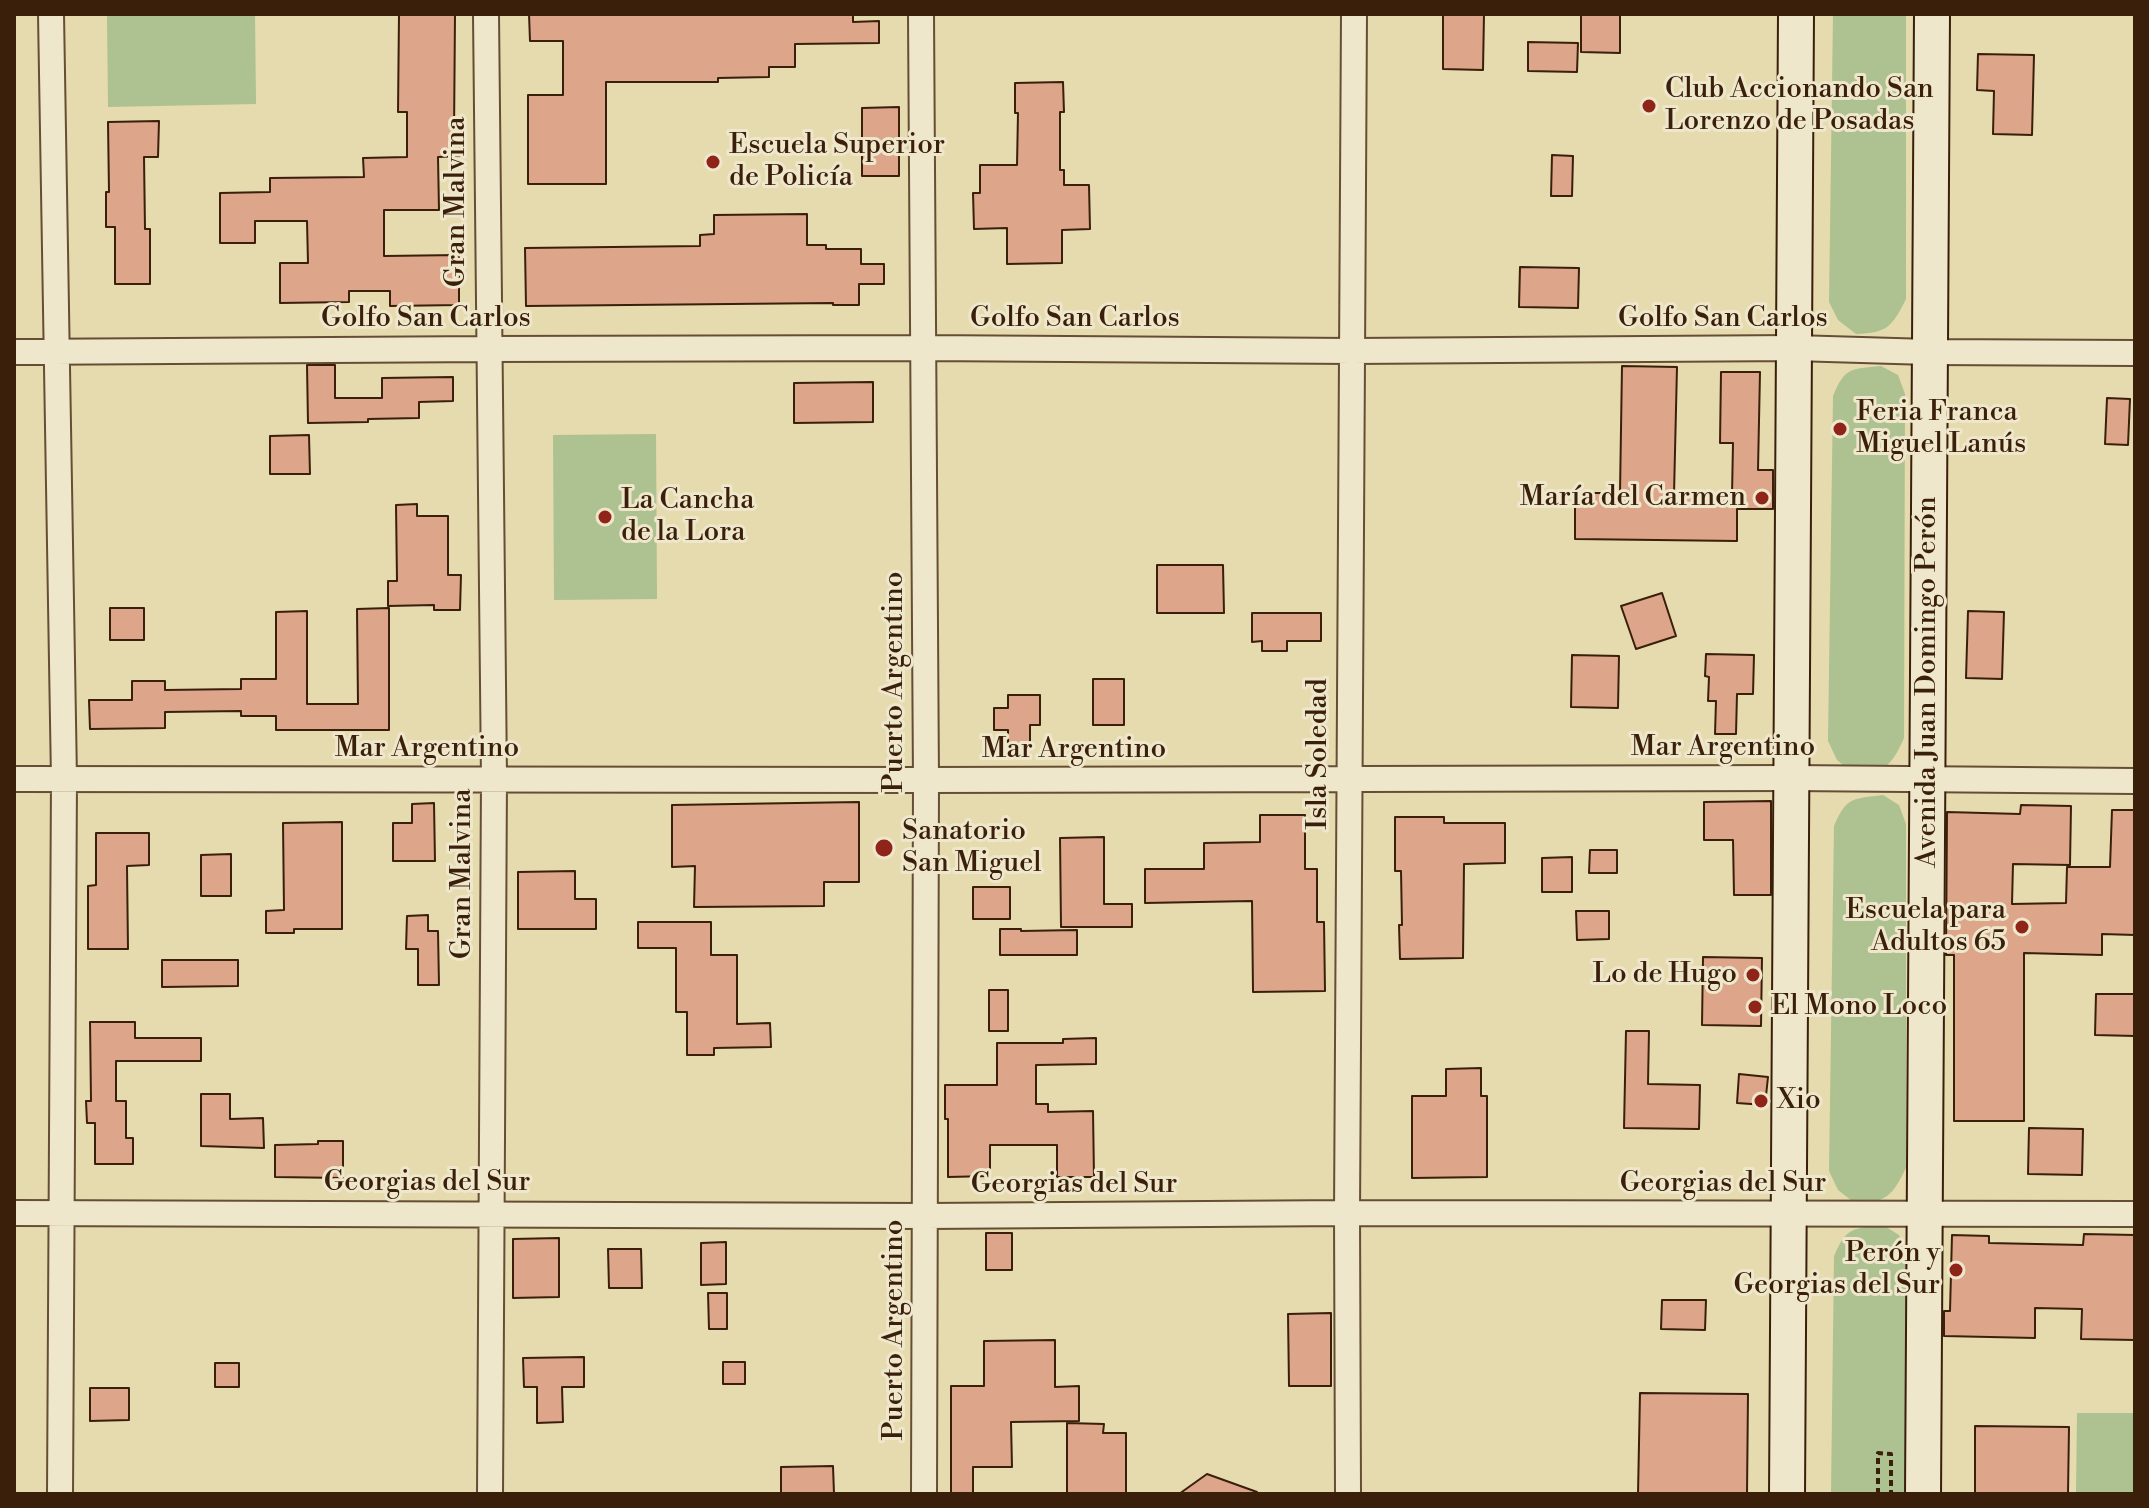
<!DOCTYPE html>
<meta charset="utf-8">
<style>
body{margin:0}
#map{position:relative;width:2149px;height:1508px;overflow:hidden;background:#e6daaf;font-family:"Libre Bodoni",serif}
canvas{display:block}
.frame{position:absolute;inset:0;border:16px solid #3a1f0a;pointer-events:none}
</style>
<div id="map">
<canvas width="2149" height="1508"></canvas>
<div class="frame"></div>
</div>
<script>
const c = document.querySelector('canvas').getContext('2d');
c.lineJoin = 'round';
function fillPath(path, color) { c.fillStyle = color; c.fill(path, 'evenodd'); }
function strokePath(path, color, width, dash) { c.strokeStyle = color; c.lineWidth = width; c.lineCap = dash ? 'butt' : 'round'; c.setLineDash(dash || []); c.stroke(path); }
function write(font, color, halo, rows, align = 'center') {
  c.font = font + ' "Libre Bodoni",serif'; c.lineWidth = 6; c.setLineDash([]); c.textBaseline = 'middle'; c.strokeStyle = halo; c.fillStyle = color; for (const [text, x, y, turn = 0] of rows) {
    c.save(); c.translate(x, y); c.rotate((+turn || 0) * Math.PI / 180); c.textAlign = isNaN(turn) ? turn : align; if (halo) c.strokeText(text, 0, 0); c.fillText(text, 0, 0); c.restore();
  }
}
const green = new Path2D(`
 M 107,14 L 255,14 L 256,104 L 108,107 Z
 M 1833,14 L 1906,14 L 1906,299 C 1892,327 1887,333 1856,334 L 1838,320 L 1829,302 Z
 M 1881,366 L 1898,375 L 1905,394 L 1904,738 C 1891,767 1885,772 1854,774 L 1837,760 L 1828,741 L 1833,396 C 1845,367 1851,369 1881,366 Z
 M 656,434 L 657,599 L 554,600 L 553,435 Z
 M 1883,795 L 1899,805 L 1906,824 L 1906,1168 C 1892,1196 1887,1202 1856,1204 L 1838,1190 L 1829,1171 L 1834,826 C 1847,796 1853,799 1883,795 Z
 M 1883,1225 L 1899,1235 L 1906,1254 L 1906,1494 L 1831,1494 L 1834,1256 C 1847,1226 1853,1229 1883,1225 Z
 M 2077,1413 L 2134,1413 L 2134,1494 L 2076,1494 Z`);
const building = new Path2D(`
 M 399,14 L 455,14 L 454,135 L 460,135 L 460,156 L 438,157 L 439,210 L 384,210 L 384,256 L 459,255 L 459,305 L 390,306 L 390,291 L 349,291 L 349,302 L 280,303 L 280,263 L 308,263 L 307,221 L 255,221 L 255,243 L 220,243 L 220,193 L 270,192 L 270,178 L 364,177 L 363,158 L 407,157 L 407,112 L 398,112 Z
 M 529,14 L 853,14 L 853,22 L 879,21 L 879,43 L 795,44 L 795,67 L 769,67 L 769,77 L 718,78 L 718,82 L 606,82 L 606,184 L 528,184 L 528,95 L 563,95 L 563,41 L 530,41 Z
 M 1443,14 L 1484,14 L 1483,70 L 1443,69 Z
 M 1581,14 L 1620,14 L 1620,53 L 1581,52 Z
 M 1528,42 L 1578,43 L 1577,72 L 1528,71 Z
 M 1978,54 L 2034,55 L 2032,135 L 1993,134 L 1994,91 L 1977,90 Z
 M 1063,82 L 1064,112 L 1060,112 L 1060,170 L 1064,170 L 1064,185 L 1089,185 L 1090,229 L 1062,230 L 1062,263 L 1007,264 L 1007,228 L 974,229 L 973,193 L 980,193 L 980,165 L 1017,165 L 1018,113 L 1015,113 L 1015,83 Z
 M 899,107 L 899,176 L 862,176 L 862,108 Z
 M 159,121 L 158,157 L 144,157 L 145,229 L 150,229 L 150,284 L 115,284 L 115,227 L 106,227 L 106,192 L 109,192 L 108,122 Z
 M 1552,155 L 1573,156 L 1572,196 L 1551,196 Z
 M 807,214 L 807,245 L 826,245 L 826,249 L 861,249 L 861,264 L 884,264 L 884,284 L 859,284 L 859,305 L 833,305 L 833,303 L 526,306 L 525,248 L 700,246 L 700,235 L 714,234 L 714,215 Z
 M 1520,267 L 1579,268 L 1578,308 L 1519,307 Z
 M 307,365 L 335,365 L 335,398 L 382,398 L 382,378 L 453,377 L 453,401 L 419,402 L 419,418 L 368,419 L 368,422 L 308,423 Z
 M 1622,366 L 1677,367 L 1674,494 L 1732,495 L 1733,443 L 1720,443 L 1721,372 L 1760,372 L 1758,470 L 1773,470 L 1773,509 L 1737,509 L 1737,541 L 1575,539 L 1575,493 L 1620,493 Z
 M 873,382 L 873,422 L 794,423 L 794,383 Z
 M 2107,398 L 2130,399 L 2128,445 L 2105,444 Z
 M 309,435 L 310,474 L 270,474 L 270,436 Z
 M 417,504 L 417,516 L 448,516 L 448,575 L 461,575 L 460,610 L 434,610 L 434,605 L 388,606 L 388,581 L 397,581 L 396,505 Z
 M 1157,565 L 1223,565 L 1224,613 L 1157,613 Z
 M 1662,593 L 1676,636 L 1636,649 L 1621,606 Z
 M 110,608 L 144,608 L 144,640 L 110,640 Z
 M 389,608 L 389,730 L 276,730 L 276,716 L 241,716 L 241,711 L 165,712 L 165,728 L 90,729 L 89,700 L 132,700 L 132,681 L 165,681 L 165,690 L 241,689 L 241,679 L 276,679 L 276,612 L 307,611 L 307,704 L 358,704 L 357,609 Z
 M 1968,611 L 2004,612 L 2002,679 L 1966,678 Z
 M 1252,613 L 1321,613 L 1321,641 L 1287,641 L 1287,651 L 1262,651 L 1262,641 L 1252,642 Z
 M 1706,654 L 1754,655 L 1753,694 L 1737,694 L 1736,734 L 1715,734 L 1716,701 L 1708,701 L 1709,677 L 1705,676 Z
 M 1572,655 L 1619,656 L 1618,708 L 1571,707 Z
 M 1093,679 L 1124,679 L 1124,725 L 1093,725 Z
 M 1008,695 L 1040,695 L 1040,725 L 1030,725 L 1030,743 L 1008,743 L 1008,730 L 994,730 L 994,708 L 1008,708 Z
 M 1771,801 L 1771,895 L 1734,895 L 1733,840 L 1704,840 L 1704,802 Z
 M 859,802 L 859,882 L 824,882 L 824,906 L 694,907 L 695,866 L 672,867 L 672,805 Z
 M 434,803 L 435,861 L 393,861 L 393,823 L 412,823 L 412,804 Z
 M 2021,805 L 2071,806 L 2070,865 L 2013,864 L 2012,904 L 2066,903 L 2067,867 L 2110,867 L 2112,810 L 2135,810 L 2135,935 L 2102,934 L 2102,955 L 2024,953 L 2024,1121 L 1954,1121 L 1954,955 L 1946,955 L 1947,812 L 2020,814 Z
 M 1260,815 L 1305,815 L 1305,869 L 1317,869 L 1317,922 L 1324,922 L 1325,991 L 1253,992 L 1252,901 L 1145,903 L 1145,869 L 1204,869 L 1204,843 L 1260,842 Z
 M 1395,817 L 1444,817 L 1444,823 L 1505,823 L 1505,863 L 1464,864 L 1463,958 L 1400,959 L 1399,925 L 1402,925 L 1401,871 L 1395,871 Z
 M 342,822 L 342,929 L 294,929 L 294,933 L 266,933 L 266,911 L 284,910 L 283,823 Z
 M 96,833 L 149,833 L 149,865 L 127,866 L 128,949 L 88,949 L 88,886 L 96,885 Z
 M 1104,837 L 1104,904 L 1132,904 L 1132,927 L 1061,927 L 1060,838 Z
 M 1590,850 L 1617,850 L 1617,873 L 1589,873 Z
 M 231,854 L 231,896 L 201,896 L 201,855 Z
 M 1572,857 L 1572,892 L 1542,892 L 1542,858 Z
 M 575,871 L 575,899 L 596,899 L 596,929 L 518,929 L 518,872 Z
 M 973,887 L 1010,887 L 1010,919 L 973,919 Z
 M 1576,911 L 1609,911 L 1609,939 L 1577,940 Z
 M 428,915 L 428,931 L 438,931 L 439,985 L 418,985 L 418,949 L 406,949 L 407,916 Z
 M 638,922 L 711,922 L 711,955 L 737,955 L 737,1024 L 770,1023 L 771,1047 L 714,1048 L 714,1055 L 687,1055 L 687,1012 L 676,1012 L 676,948 L 638,948 Z
 M 1000,929 L 1021,929 L 1021,931 L 1077,930 L 1077,955 L 1000,955 Z
 M 1703,957 L 1762,958 L 1761,1026 L 1702,1025 Z
 M 162,960 L 238,960 L 238,986 L 162,987 Z
 M 989,990 L 1008,990 L 1008,1031 L 989,1031 Z
 M 2096,994 L 2135,994 L 2135,1036 L 2095,1035 Z
 M 90,1022 L 135,1022 L 135,1038 L 201,1038 L 201,1061 L 116,1061 L 116,1101 L 126,1101 L 126,1138 L 133,1138 L 133,1164 L 95,1164 L 95,1123 L 87,1123 L 86,1101 L 91,1101 Z
 M 1626,1031 L 1649,1031 L 1648,1084 L 1700,1085 L 1699,1129 L 1624,1128 Z
 M 1096,1038 L 1096,1064 L 1036,1065 L 1036,1104 L 1048,1104 L 1048,1112 L 1093,1111 L 1094,1177 L 1057,1177 L 1057,1145 L 990,1145 L 990,1176 L 948,1177 L 948,1119 L 945,1119 L 945,1085 L 997,1085 L 997,1043 L 1063,1043 L 1063,1039 Z
 M 1481,1068 L 1481,1096 L 1487,1096 L 1487,1177 L 1412,1178 L 1412,1096 L 1446,1096 L 1446,1069 Z
 M 1739,1074 L 1768,1077 L 1765,1105 L 1737,1103 Z
 M 201,1094 L 230,1094 L 230,1119 L 263,1118 L 264,1148 L 201,1146 Z
 M 2029,1128 L 2083,1129 L 2082,1175 L 2028,1174 Z
 M 318,1141 L 343,1141 L 343,1178 L 275,1177 L 275,1145 L 318,1144 Z
 M 986,1233 L 1012,1233 L 1012,1270 L 986,1270 Z
 M 2084,1234 L 2135,1235 L 2135,1340 L 2081,1339 L 2082,1309 L 2035,1308 L 2035,1338 L 1944,1336 L 1944,1311 L 1950,1311 L 1952,1235 L 1989,1236 L 1989,1243 L 2083,1245 Z
 M 559,1238 L 559,1297 L 513,1298 L 513,1239 Z
 M 726,1242 L 726,1284 L 701,1285 L 701,1243 Z
 M 608,1249 L 641,1249 L 642,1288 L 609,1288 Z
 M 708,1293 L 727,1293 L 727,1329 L 709,1329 Z
 M 1662,1300 L 1706,1300 L 1705,1330 L 1661,1329 Z
 M 1331,1313 L 1331,1386 L 1289,1386 L 1288,1314 Z
 M 1055,1340 L 1055,1387 L 1079,1386 L 1079,1421 L 1011,1422 L 1012,1467 L 973,1467 L 973,1494 L 951,1494 L 951,1386 L 984,1386 L 984,1341 Z
 M 584,1357 L 584,1387 L 562,1387 L 563,1422 L 537,1423 L 537,1387 L 524,1387 L 523,1358 Z
 M 723,1362 L 745,1362 L 745,1384 L 723,1384 Z
 M 215,1363 L 239,1363 L 239,1387 L 215,1387 Z
 M 90,1388 L 129,1388 L 129,1420 L 90,1421 Z
 M 1640,1393 L 1748,1394 L 1747,1494 L 1638,1494 Z
 M 1067,1423 L 1104,1424 L 1103,1433 L 1126,1433 L 1126,1494 L 1067,1494 Z
 M 1975,1426 L 2069,1427 L 2068,1494 L 1975,1494 Z
 M 833,1466 L 834,1494 L 781,1494 L 781,1467 Z
 M 1207,1474 L 1257,1492 L 1256,1494 L 1179,1494 Z`);
const path = new Path2D(`
 M 1878,1494 L 1878,1453 L 1891,1454 L 1891,1494`);
const minor = new Path2D(`
 M 51,14 L 64,779 L 60,1494
 M 486,14 L 494,779 L 490,1494
 M 921,14 L 926,780 L 924,1494
 M 14,352 L 488,349 L 924,348 L 1352,351 L 1794,348 L 1929,352 L 2135,353
 M 14,779 L 926,780 L 1792,778 L 2135,781
 M 14,1213 L 926,1216 L 1347,1213 L 2135,1214
 M 1348,1494 L 1347,1213 L 1354,14`);
const secondary = new Path2D(`
 M 1787,1494 L 1796,14
 M 1923,1494 L 1932,14`);
const markers = [
 [1649,106,8,"#8f2418"],
 [713,162,8,"#8f2418"],
 [1840,429,8,"#8f2418"],
 [1762,498,8,"#8f2418"],
 [605,517,8,"#8f2418"],
 [884,848,10,"#8f2418"],
 [2022,927,8,"#8f2418"],
 [1753,975,8,"#8f2418"],
 [1755,1007,8,"#8f2418"],
 [1761,1101,8,"#8f2418"],
 [1956,1270,8,"#8f2418"]
];
const poiNames = [
 ["Club Accionando San",1665,90],
 ["Lorenzo de Posadas",1665,122],
 ["Escuela Superior",729,146],
 ["de Policía",729,178],
 ["Feria Franca",1856,413],
 ["Miguel Lanús",1856,445],
 ["María del Carmen",1746,498,"right"],
 ["La Cancha",621,501],
 ["de la Lora",621,533],
 ["Sanatorio",902,832],
 ["San Miguel",902,864],
 ["Escuela para",2006,911,"right"],
 ["Adultos 65",2006,943,"right"],
 ["Lo de Hugo",1737,975,"right"],
 ["El Mono Loco",1771,1007],
 ["Xio",1777,1101],
 ["Perón y",1940,1254,"right"],
 ["Georgias del Sur",1940,1286,"right"]
];
const streetNames = [
 ["Gran Malvina",457,202,-90],
 ["Golfo San Carlos",426,319],
 ["Golfo San Carlos",1075,319],
 ["Golfo San Carlos",1723,319],
 ["Puerto Argentino",895,682,-90],
 ["Avenida Juan Domingo Perón",1928,682,-90],
 ["Mar Argentino",1723,748],
 ["Mar Argentino",427,749],
 ["Mar Argentino",1074,750],
 ["Isla Soledad",1319,754,-90],
 ["Gran Malvina",463,874,-90],
 ["Georgias del Sur",427,1183],
 ["Georgias del Sur",1723,1184],
 ["Georgias del Sur",1074,1185],
 ["Puerto Argentino",895,1330,-90]
];
fillPath(green, '#aec190');
fillPath(building, '#dda58a');
strokePath(building, '#3a1f0a', 2);
strokePath(minor, '#654e33', 28);
strokePath(secondary, '#3a1f0a', 38);
strokePath(path, '#3a1f0a', 4, [6, 4]);
strokePath(minor, '#efe7cb', 24);
strokePath(secondary, '#efe7cb', 34);
for (const [x, y, r, color] of markers) { const dot = new Path2D(); dot.arc(x, y, r, 0, 2 * Math.PI); c.fillStyle = color; c.fill(dot); strokePath(dot, '#efe7cb', 3); }
write('28px', '#3a1f0a', '#efe7cb', poiNames, 'left');
write('28px', '#3a1f0a', '#efe7cb', streetNames);
</script>
